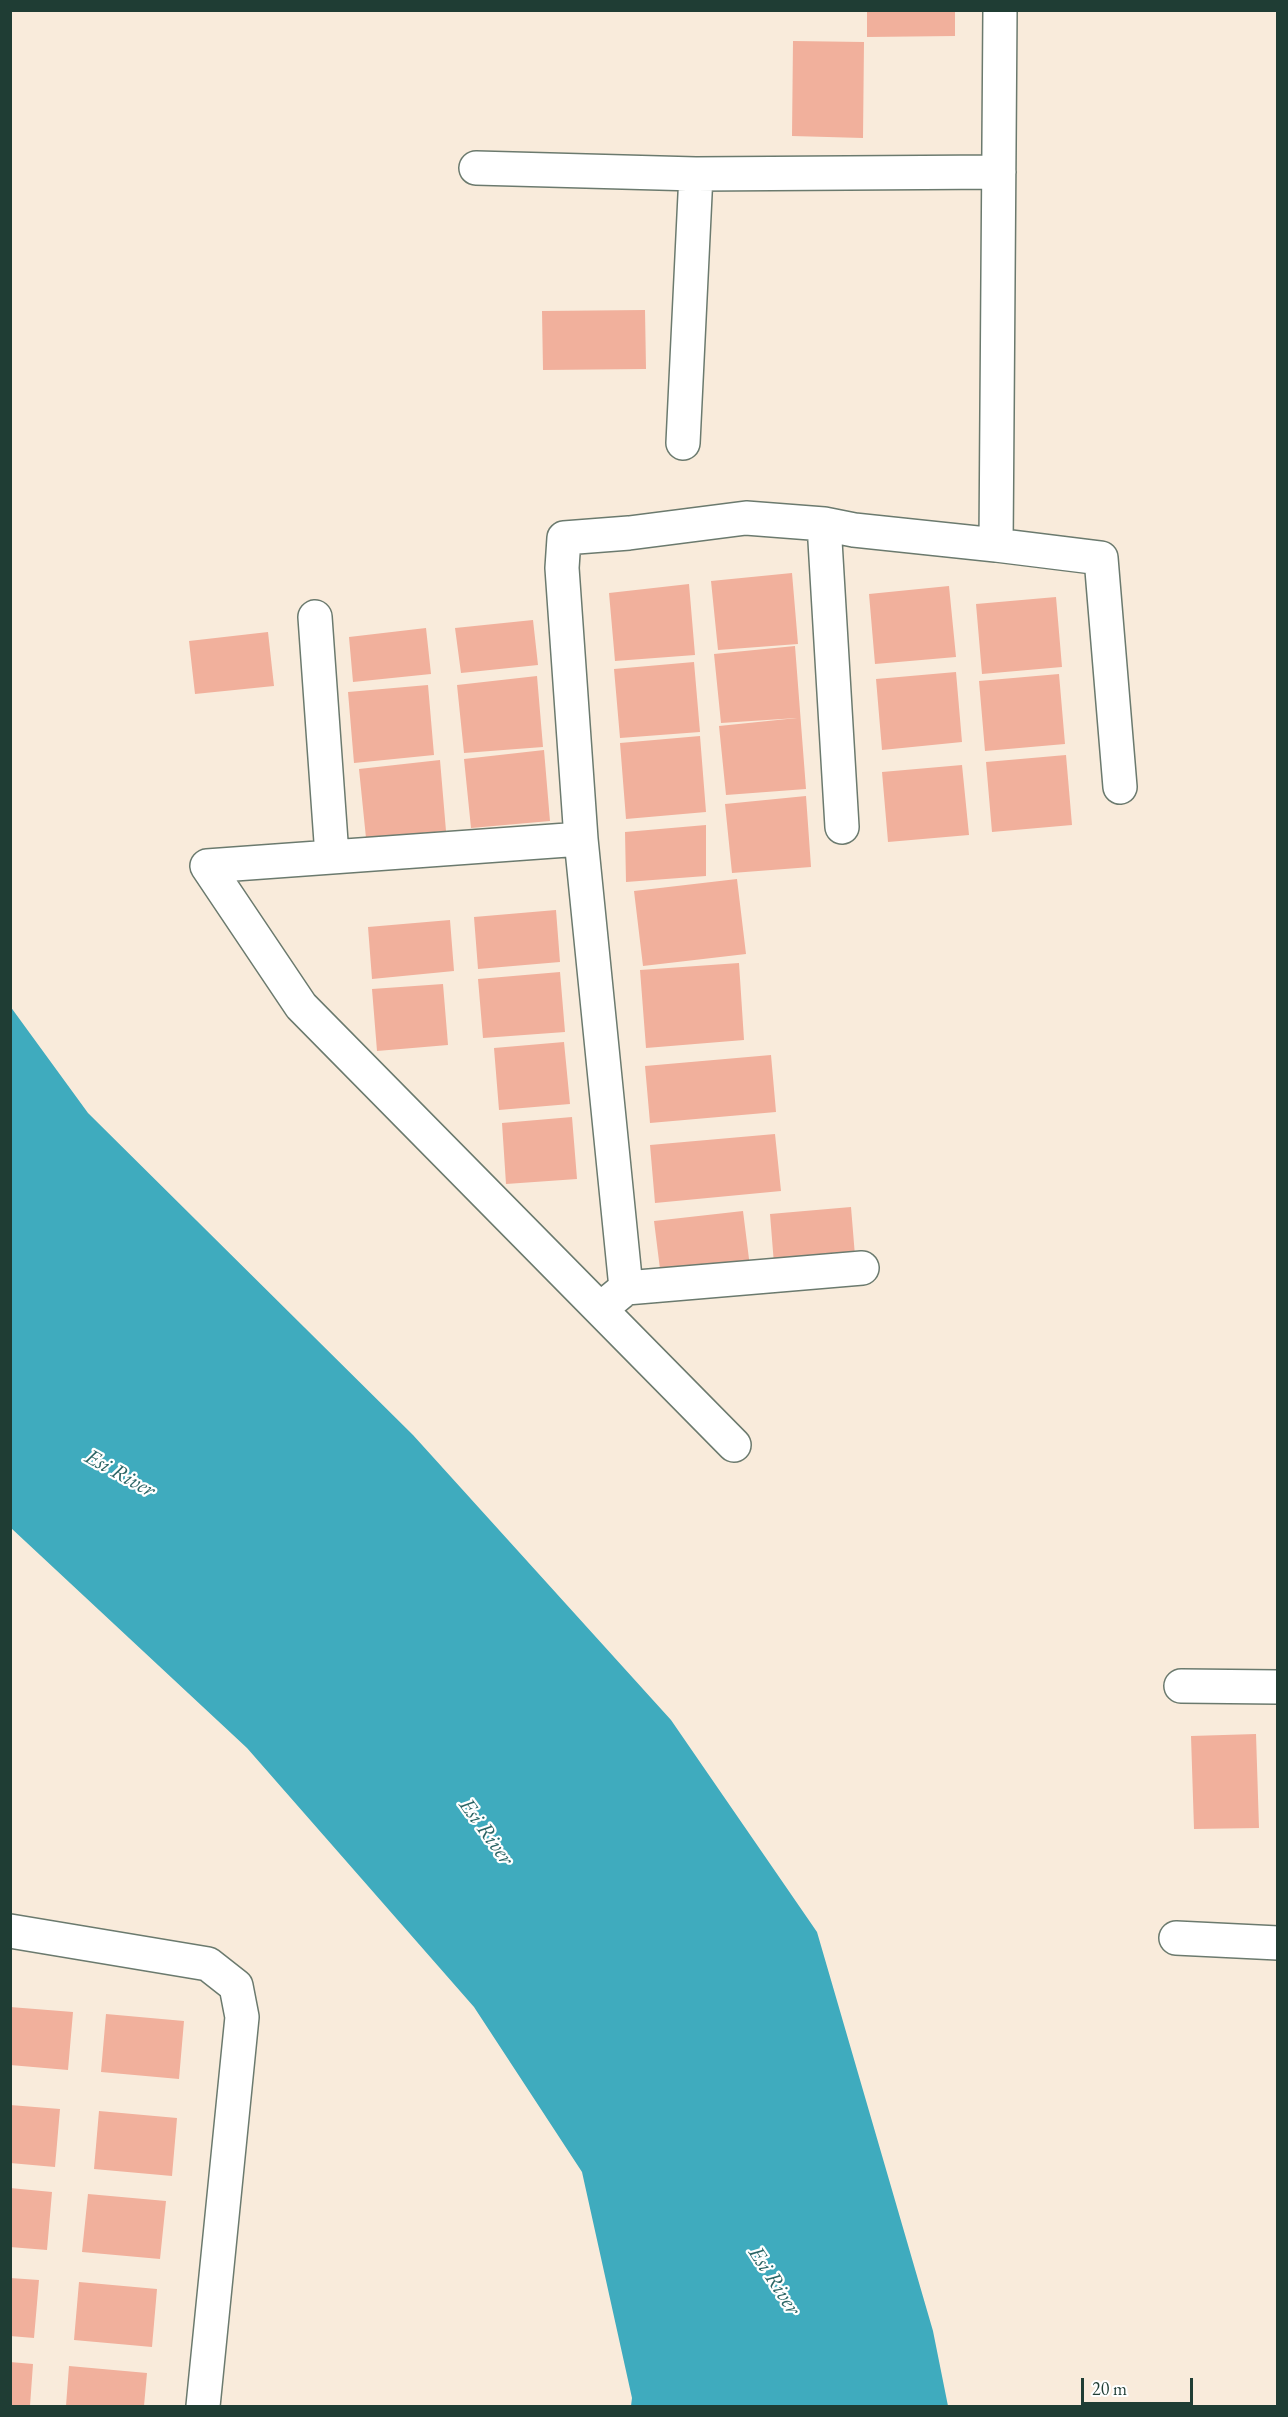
<!DOCTYPE html>
<style>
body{margin:0}
#map{position:relative;width:1288px;height:2417px;overflow:hidden;background:#f9ebdb;font-family:"EB Garamond",serif}
canvas{display:block}
.frame{position:absolute;inset:0;border:12px solid #1f3d34;pointer-events:none}
.scale{position:absolute;left:1081px;top:2378px;width:112px;height:27px;box-sizing:border-box;border:3px solid #1f3d34;border-top:0;padding-left:8px;font-size:18px;line-height:21px;white-space:nowrap;color:#1f3d34;-webkit-text-stroke:4px #fff;paint-order:stroke}
</style>
<div id="map">
<canvas width="1288" height="2417"></canvas>
<div class="frame"></div>
<div class="scale">20 m</div>
</div>
<script>
const c = document.querySelector('canvas').getContext('2d');
c.lineJoin = 'round';
function fillPath(path, color) { c.fillStyle = color; c.fill(path, 'evenodd'); }
function strokePath(path, color, width, dash) { c.strokeStyle = color; c.lineWidth = width; c.lineCap = dash ? 'butt' : 'round'; c.setLineDash(dash || []); c.stroke(path); }
function write(font, color, halo, rows, align = 'center') {
  c.font = font + ' "EB Garamond",serif'; c.lineWidth = 4.5; c.setLineDash([]); c.textBaseline = 'middle'; c.strokeStyle = halo; c.fillStyle = color; for (const [text, x, y, turn = 0] of rows) {
    c.save(); c.translate(x, y); c.rotate((+turn || 0) * Math.PI / 180); c.textAlign = isNaN(turn) ? turn : align; if (halo) c.strokeText(text, 0, 0); c.fillText(text, 0, 0); c.restore();
  }
}
const water = new Path2D(`
 M 10,1006 L 88,1113 L 413,1435 L 671,1720 L 817,1932 L 933,2331 L 948,2406 L 631,2406 L 632,2398 L 582,2172 L 474,2007 L 247,1748 L 11,1528 Z`);
const building = new Path2D(`
 M 867,10 L 955,10 L 955,36 L 867,37 Z
 M 793,41 L 864,42 L 863,138 L 792,136 Z
 M 645,310 L 646,369 L 543,370 L 542,311 Z
 M 792,573 L 798,644 L 718,650 L 711,581 Z
 M 689,584 L 695,655 L 615,661 L 609,593 Z
 M 949,586 L 956,657 L 875,664 L 869,594 Z
 M 1056,597 L 1062,667 L 982,674 L 976,604 Z
 M 533,620 L 538,665 L 461,673 L 455,628 Z
 M 426,628 L 431,674 L 353,682 L 349,637 Z
 M 268,632 L 274,686 L 195,694 L 189,641 Z
 M 795,646 L 806,789 L 726,795 L 719,726 L 797,718 L 721,723 L 714,654 Z
 M 694,662 L 700,732 L 620,738 L 614,669 Z
 M 956,672 L 962,742 L 882,750 L 876,679 Z
 M 1059,674 L 1065,744 L 985,751 L 979,681 Z
 M 537,676 L 543,747 L 464,753 L 457,685 Z
 M 428,685 L 434,755 L 354,763 L 348,692 Z
 M 700,736 L 706,812 L 626,819 L 620,743 Z
 M 544,750 L 550,821 L 471,828 L 464,759 Z
 M 1066,755 L 1072,825 L 992,832 L 986,762 Z
 M 440,760 L 446,831 L 366,838 L 359,769 Z
 M 962,765 L 969,835 L 888,842 L 882,772 Z
 M 806,796 L 811,867 L 732,873 L 725,804 Z
 M 706,825 L 706,876 L 626,882 L 625,832 Z
 M 737,879 L 746,954 L 643,966 L 634,891 Z
 M 556,910 L 560,962 L 478,969 L 474,917 Z
 M 450,920 L 454,971 L 372,979 L 368,927 Z
 M 739,963 L 744,1040 L 646,1048 L 640,970 Z
 M 560,972 L 565,1032 L 483,1038 L 478,979 Z
 M 443,984 L 448,1045 L 377,1051 L 372,989 Z
 M 564,1042 L 570,1104 L 499,1110 L 494,1048 Z
 M 771,1055 L 776,1112 L 650,1123 L 645,1066 Z
 M 572,1117 L 577,1179 L 506,1184 L 502,1123 Z
 M 775,1134 L 781,1191 L 655,1203 L 650,1145 Z
 M 851,1207 L 855,1256 L 774,1264 L 770,1214 Z
 M 743,1211 L 750,1267 L 661,1277 L 654,1221 Z
 M 1256,1734 L 1259,1828 L 1194,1829 L 1191,1736 Z
 M 10,2007 L 73,2012 L 68,2070 L 10,2065 Z
 M 106,2014 L 184,2021 L 179,2079 L 101,2072 Z
 M 10,2105 L 60,2109 L 55,2167 L 10,2163 Z
 M 99,2111 L 177,2118 L 172,2176 L 94,2169 Z
 M 10,2188 L 52,2192 L 47,2250 L 10,2247 Z
 M 88,2194 L 166,2201 L 160,2259 L 82,2252 Z
 M 10,2278 L 39,2280 L 34,2338 L 10,2336 Z
 M 79,2282 L 157,2289 L 152,2347 L 74,2340 Z
 M 10,2362 L 33,2364 L 30,2406 L 10,2406 Z
 M 69,2366 L 147,2373 L 144,2406 L 66,2406 Z`);
const minor = new Path2D(`
 M 476,168 L 696,174 L 999,172
 M 683,443 L 696,174
 M 824,524 L 842,827
 M 996,545 L 1101,558 L 1120,787
 M 315,617 L 332,856
 M 581,839 L 207,866 L 301,1006 L 734,1445
 M 626,1288 L 581,839 L 562,568 L 564,538 L 629,533 L 746,518 L 824,524 L 854,530 L 996,545 L 1000,10
 M 609,1302 L 626,1288 L 862,1268
 M 1181,1686 L 1278,1687
 M 10,1931 L 208,1964 L 236,1986 L 242,2017 L 203,2406
 M 1176,1938 L 1278,1943`);
const waterNames = [
 ["Esi River",120,1474,29],
 ["Esi River",486,1832,54],
 ["Esi River",774,2281,57]
];
fillPath(water, '#3fabbe');
fillPath(building, '#f1b09c');
strokePath(minor, '#6b7a6e', 36);
strokePath(minor, '#fff', 33);
write('italic 22px', '#2a6464', '#fff', waterNames);
</script>
